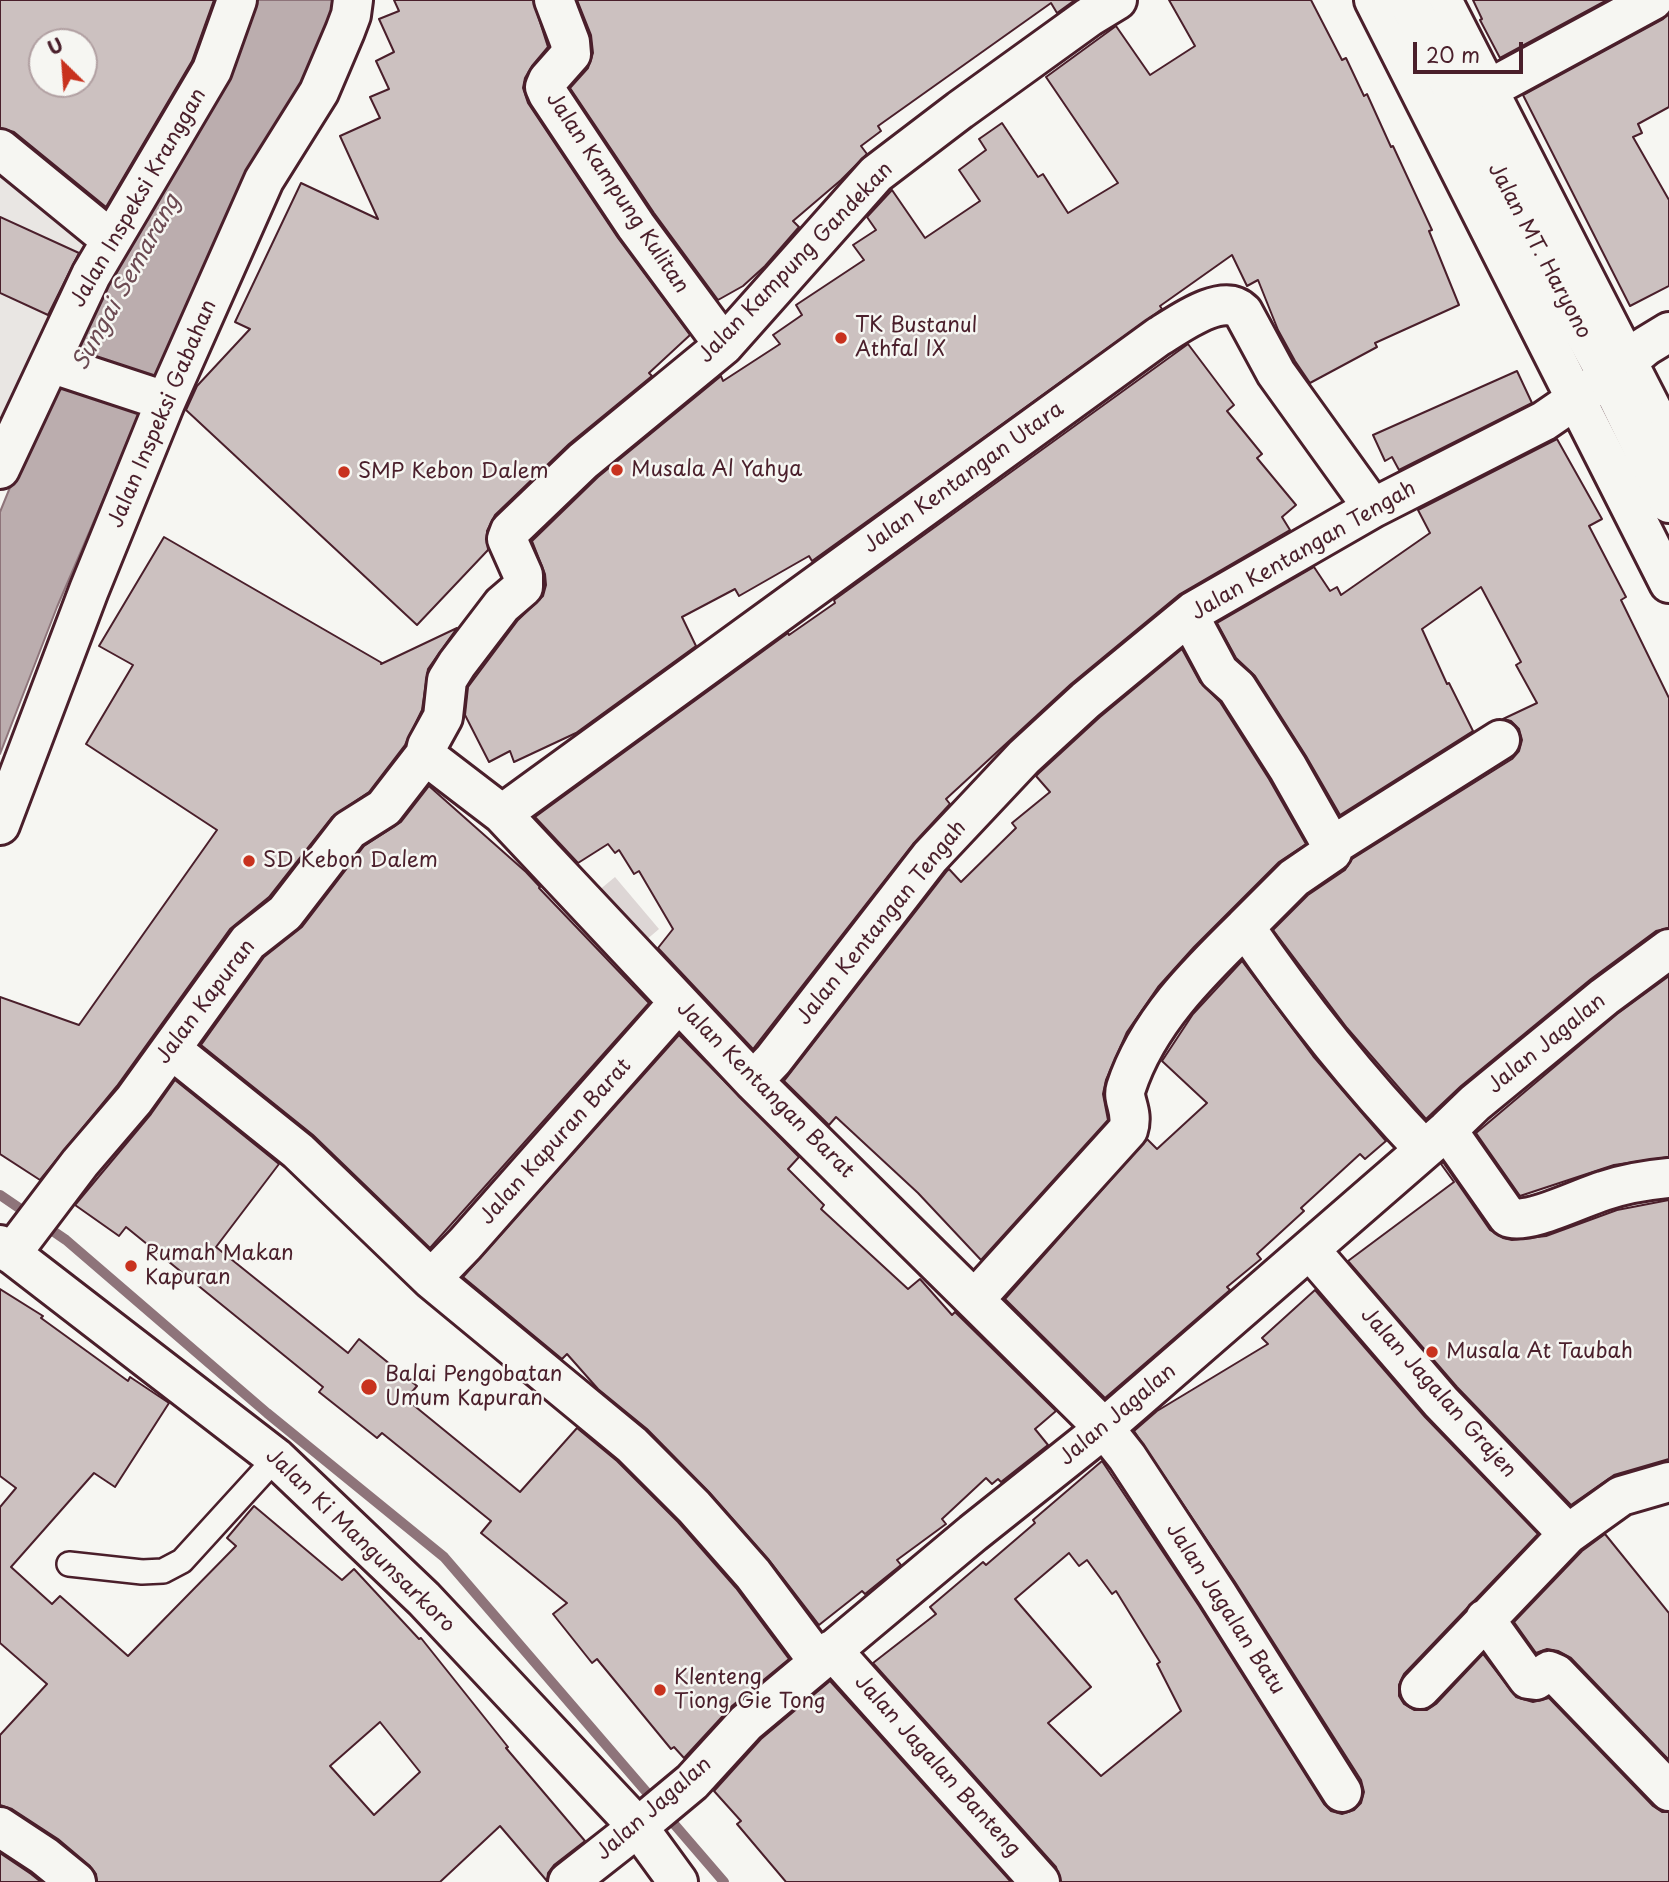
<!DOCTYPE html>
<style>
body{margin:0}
#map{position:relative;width:1669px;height:1882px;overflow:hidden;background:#f6f6f2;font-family:"Playpen Sans",sans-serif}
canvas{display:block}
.north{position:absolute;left:28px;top:28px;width:70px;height:70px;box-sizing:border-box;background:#f6f6f2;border:2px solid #b1a0a2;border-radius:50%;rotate:335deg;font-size:19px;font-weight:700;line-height:28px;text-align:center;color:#4a1f2b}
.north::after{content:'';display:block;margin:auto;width:24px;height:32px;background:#c8321e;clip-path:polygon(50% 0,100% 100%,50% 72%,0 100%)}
.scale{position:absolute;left:1413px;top:42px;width:110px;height:32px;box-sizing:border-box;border:4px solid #4a1f2b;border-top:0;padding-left:9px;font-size:21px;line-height:24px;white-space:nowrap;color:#4a1f2b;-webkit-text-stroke:5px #f6f6f2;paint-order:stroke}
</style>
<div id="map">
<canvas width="1669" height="1882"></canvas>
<div class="north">U</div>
<div class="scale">20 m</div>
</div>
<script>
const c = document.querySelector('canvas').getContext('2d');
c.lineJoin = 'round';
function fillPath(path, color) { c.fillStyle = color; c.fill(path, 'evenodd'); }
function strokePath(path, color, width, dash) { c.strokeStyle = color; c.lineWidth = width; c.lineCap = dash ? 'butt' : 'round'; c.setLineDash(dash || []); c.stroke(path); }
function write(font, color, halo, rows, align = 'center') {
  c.font = font + ' "Playpen Sans",sans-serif'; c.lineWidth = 5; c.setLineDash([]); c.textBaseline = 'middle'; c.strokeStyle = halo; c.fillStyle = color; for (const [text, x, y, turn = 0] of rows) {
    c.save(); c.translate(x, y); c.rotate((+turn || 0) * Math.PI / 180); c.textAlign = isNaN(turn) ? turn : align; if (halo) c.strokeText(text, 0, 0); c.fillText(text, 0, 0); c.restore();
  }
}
const built = new Path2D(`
 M 0,158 L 98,236 L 0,453 Z`);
const green = new Path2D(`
 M 615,877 L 659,929 L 631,953 L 586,901 Z`);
const water = new Path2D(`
 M 248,0 L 348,0 L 182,317 L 57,607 L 0,754 L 0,512 L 48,394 Z`);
const stream = new Path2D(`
 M 0,1195 L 66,1240 L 267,1413 L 444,1557 L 724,1882`);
const building = new Path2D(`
 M 0,0 L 214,0 L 192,61 L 106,207 L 14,132 L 0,128 ZM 42,42 L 84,42 L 84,84 L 42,84 Z
 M 394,0 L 533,0 L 548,47 L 532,66 L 525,78 L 523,88 L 528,103 L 618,238 L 690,335 L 649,373 L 652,376 L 569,444 L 495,515 L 487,531 L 488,550 L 417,625 L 186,410 L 197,386 L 250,329 L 235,322 L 301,183 L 378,219 L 340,136 L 380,118 L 370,97 L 389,89 L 376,61 L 394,52 L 379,19 L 399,11 Z
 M 577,0 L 1075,0 L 1057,13 L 1051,3 L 878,126 L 881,131 L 861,146 L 867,154 L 841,180 L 793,221 L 799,227 L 765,266 L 743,286 L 718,300 L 654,213 L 570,88 L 588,68 L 593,53 L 591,35 Z
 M 1169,0 L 1311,0 L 1342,60 L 1346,58 L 1364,96 L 1367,94 L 1391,147 L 1393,146 L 1432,230 L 1429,231 L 1459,305 L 1375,343 L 1377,347 L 1310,383 L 1295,361 L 1278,330 L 1258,280 L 1247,286 L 1232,255 L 1160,306 L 1162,309 L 812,561 L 809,556 L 739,596 L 735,589 L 682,617 L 696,646 L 576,733 L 514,762 L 510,751 L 489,762 L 465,715 L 468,687 L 518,620 L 543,596 L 546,585 L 545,574 L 532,541 L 598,477 L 721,376 L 723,381 L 780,344 L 773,335 L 802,315 L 796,305 L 864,260 L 853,245 L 876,230 L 867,217 L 892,190 L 925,238 L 980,201 L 959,170 L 986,150 L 979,139 L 1002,123 L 1038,177 L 1043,174 L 1068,213 L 1118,183 L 1046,77 L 1116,26 L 1150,75 L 1195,46 Z
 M 1473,0 L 1607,0 L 1500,58 L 1480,20 L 1482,19 Z
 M 1669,14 L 1669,107 L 1638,124 L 1642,133 L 1633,137 L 1669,200 L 1669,286 L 1630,306 L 1523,95 L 1663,19 Z
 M 0,217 L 79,253 L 48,315 L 0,293 Z
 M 1188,344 L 1234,405 L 1227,411 L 1262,454 L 1257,458 L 1296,505 L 1282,517 L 1290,530 L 1180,594 L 1071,684 L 946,799 L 950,804 L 913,844 L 753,1049 L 658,948 L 673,929 L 639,871 L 634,874 L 619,850 L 615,853 L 608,844 L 578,863 L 535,817 L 788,633 L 789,635 L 835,603 L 834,600 Z
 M 1517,371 L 1532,403 L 1399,470 L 1392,457 L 1385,461 L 1373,435 Z
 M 1557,439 L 1602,519 L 1589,526 L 1626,597 L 1621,600 L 1669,698 L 1669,928 L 1656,931 L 1591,979 L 1461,1086 L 1426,1119 L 1347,1028 L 1273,930 L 1308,895 L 1345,870 L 1352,859 L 1512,759 L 1519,751 L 1522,740 L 1519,729 L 1511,721 L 1503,719 L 1537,703 L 1516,665 L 1521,662 L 1481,587 L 1422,629 L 1447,684 L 1449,683 L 1473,731 L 1340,815 L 1306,756 L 1255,676 L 1236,658 L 1217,623 L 1314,567 L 1330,591 L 1337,587 L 1341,595 L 1430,533 L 1418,510 Z
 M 164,537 L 382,663 L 381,664 L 457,628 L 428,669 L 422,710 L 405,745 L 369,792 L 332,817 L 269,897 L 230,929 L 117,1086 L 40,1180 L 0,1154 L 0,997 L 79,1025 L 217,830 L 86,744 L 133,665 L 99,646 Z
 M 1182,649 L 1200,682 L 1220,702 L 1269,779 L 1306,844 L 1279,862 L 1194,947 L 1158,987 L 1127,1032 L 1106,1080 L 1103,1094 L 1108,1120 L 981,1260 L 918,1193 L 836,1117 L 829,1125 L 784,1081 L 947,871 L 949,869 L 961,882 L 1016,828 L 1012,823 L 1050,792 L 1036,776 L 1039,773 L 1100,717 Z
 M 429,786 L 526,872 L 540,887 L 539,888 L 649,1003 L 430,1248 L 313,1135 L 201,1045 L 264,957 L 302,927 L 364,846 L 401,822 Z
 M 1242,961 L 1313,1056 L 1386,1141 L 1365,1159 L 1360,1154 L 1301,1208 L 1304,1211 L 1257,1254 L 1261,1259 L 1227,1287 L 1230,1290 L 1105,1398 L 1005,1299 L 1147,1139 L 1157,1149 L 1207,1103 L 1162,1061 L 1193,1014 Z
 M 1669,976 L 1669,1157 L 1614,1165 L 1520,1196 L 1476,1133 L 1617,1014 Z
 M 679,1035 L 799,1157 L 788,1169 L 824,1205 L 821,1209 L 908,1289 L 920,1279 L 952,1315 L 955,1312 L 1056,1411 L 1035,1429 L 1048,1445 L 1001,1482 L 998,1479 L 992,1484 L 986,1478 L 942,1519 L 946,1524 L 897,1560 L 901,1565 L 865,1594 L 862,1591 L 819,1625 L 769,1560 L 709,1492 L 647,1429 L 598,1389 L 567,1354 L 562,1359 L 463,1277 Z
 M 175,1080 L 279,1164 L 216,1247 L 348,1353 L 359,1339 L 417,1386 L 406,1399 L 520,1492 L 577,1428 L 617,1461 L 678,1522 L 736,1588 L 789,1659 L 732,1706 L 684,1758 L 674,1747 L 671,1749 L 597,1659 L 592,1663 L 553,1614 L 567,1603 L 481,1533 L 491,1521 L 382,1433 L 377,1438 L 319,1392 L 323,1387 L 126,1227 L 119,1236 L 75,1205 L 151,1114 Z
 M 1443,1162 L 1490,1230 L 1503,1238 L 1512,1240 L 1546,1236 L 1617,1210 L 1669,1200 L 1669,1459 L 1614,1475 L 1571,1505 L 1457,1387 L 1348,1261 L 1454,1182 L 1441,1164 Z
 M 0,1289 L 43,1316 L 41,1318 L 128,1381 L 130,1377 L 169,1403 L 115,1487 L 94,1473 L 11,1567 L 52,1604 L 60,1596 L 128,1656 L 236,1546 L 227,1538 L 254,1506 L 342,1580 L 354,1569 L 419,1639 L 421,1638 L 508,1747 L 506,1748 L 585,1841 L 554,1865 L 548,1873 L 547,1881 L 500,1826 L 440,1882 L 97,1882 L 96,1874 L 90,1866 L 58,1839 L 12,1809 L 0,1805 L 0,1735 L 47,1684 L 0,1643 L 0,1507 L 16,1488 L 0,1476 ZM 380,1722 L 420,1772 L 374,1815 L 330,1766 Z
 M 1315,1290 L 1425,1417 L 1538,1534 L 1404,1674 L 1399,1685 L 1399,1696 L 1404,1704 L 1414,1710 L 1427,1710 L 1436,1704 L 1483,1654 L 1516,1697 L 1533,1702 L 1549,1698 L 1653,1806 L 1662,1812 L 1669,1812 L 1669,1882 L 1061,1882 L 1056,1867 L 873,1663 L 936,1614 L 930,1607 L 983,1562 L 986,1565 L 1035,1523 L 1033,1520 L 1102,1461 L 1199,1606 L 1324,1804 L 1331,1811 L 1342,1814 L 1354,1810 L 1361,1803 L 1364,1792 L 1361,1780 L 1235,1582 L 1134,1431 L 1157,1411 L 1268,1344 L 1262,1338 ZM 1069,1553 L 1079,1566 L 1087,1560 L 1112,1594 L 1116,1591 L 1160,1662 L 1157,1664 L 1181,1711 L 1101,1776 L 1048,1723 L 1091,1687 L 1015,1599 Z
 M 1605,1534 L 1669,1613 L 1669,1760 L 1571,1658 L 1558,1651 L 1547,1649 L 1536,1653 L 1514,1622 L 1582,1551 Z
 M 830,1681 L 1011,1882 L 786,1882 L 737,1824 L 741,1821 L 714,1791 L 761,1739 Z
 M 0,1853 L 31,1874 L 41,1882 L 0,1882 Z`);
const lane = new Path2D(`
 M 69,1564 L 142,1572 L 163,1571 L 182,1561 L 276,1458`);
const street = new Path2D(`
 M 554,0 L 570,42 L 571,54 L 548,80 L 545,87 L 548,94 L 636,226 L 724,345
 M 1374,0 L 1669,583
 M 1442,0 L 1669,443
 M 1467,101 L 1653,0
 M 0,149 L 104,234 L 113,238
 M 50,363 L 153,397 L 165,403
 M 0,469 L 91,275 L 212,70 L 237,0
 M 1189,616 L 1219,672 L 1237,688 L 1288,768 L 1332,846 L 1332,852 L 1294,878 L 1245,927 C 1299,1006 1358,1080 1424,1149
 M 425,755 L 502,814 L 753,1081 L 1104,1428 L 1127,1457 L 1217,1594 L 1342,1792
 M 502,814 L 1158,337 C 1178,325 1223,291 1243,312 L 1276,373 L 1373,508
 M 0,825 L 89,590 L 165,403 L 264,180 L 319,92 L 345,31 L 351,15 L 353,0
 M 1332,846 L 1500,740
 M 171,1049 L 298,1151 L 431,1279 L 632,1445 L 694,1507 L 753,1574 L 818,1661
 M 753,1081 L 773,1060 L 930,857 L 1024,757 L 1086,700 L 1194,611 L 1373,508 L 1544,421 L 1608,377 L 1646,346 L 1669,332
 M 1447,1130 L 1508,1217 C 1525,1226 1583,1197 1603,1191 C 1624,1184 1647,1180 1669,1178
 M 0,1245 L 276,1458 L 424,1599 L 638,1827 L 678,1882
 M 1310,1250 L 1441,1402 L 1568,1534
 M 11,1254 L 80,1163 L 134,1100 L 248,942 L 285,913 L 349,830 L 384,808 L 425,755 L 427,746 L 443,717 L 447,680 L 457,664 L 502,605 L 523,587 L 523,575 L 507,539 L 510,531 L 583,461 L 724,345 L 876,174 L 960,110 L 1089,17 L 1117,0
 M 431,1279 L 465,1244 L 678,1003
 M 975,1299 L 1128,1130 C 1134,1111 1122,1101 1126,1088 C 1147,1023 1198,973 1245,927
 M 1485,1619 L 1528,1679 L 1536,1680 L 1549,1671 L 1556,1674 L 1669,1791
 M 832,1650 L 1040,1882
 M 1420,1689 L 1568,1534 L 1621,1496 L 1669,1482
 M 0,1827 L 44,1856 L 76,1882
 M 638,1827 L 692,1782 L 746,1723 L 973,1533 L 1096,1435 L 1447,1130 L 1475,1103 L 1604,997 L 1669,949`);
const secondary = new Path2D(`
 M 568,1882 L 638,1827`);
const primary = new Path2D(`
 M 1408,0 L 1460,105 L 1608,377 L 1669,503`);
const markers = [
 [841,338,7,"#c8321e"],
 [617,470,7,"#c8321e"],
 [344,472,7,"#c8321e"],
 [249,861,7,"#c8321e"],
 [131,1266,7,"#c8321e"],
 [1432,1352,7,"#c8321e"],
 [369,1387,9,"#c8321e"],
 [660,1690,7,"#c8321e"]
];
const streetNames = [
 ["Jalan Kampung Kulitan",617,193,56],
 ["Jalan Inspeksi Kranggan",139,198,-60],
 ["Jalan MT. Haryono",1539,251,62],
 ["Jalan Kampung Gandekan",796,263,-46],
 ["Jalan Inspeksi Gabahan",163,414,-67],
 ["Jalan Kentangan Utara",964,478,-36],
 ["Jalan Kentangan Tengah",1304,551,-30],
 ["Jalan Kentangan Tengah",882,923,-51],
 ["Jalan Kapuran",206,1002,-53],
 ["Jalan Jagalan",1547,1044,-39],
 ["Jalan Kentangan Barat",765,1090,45],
 ["Jalan Kapuran Barat",556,1142,-48],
 ["Jalan Jagalan Grajen",1438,1393,48],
 ["Jalan Jagalan",1118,1415,-40],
 ["Jalan Ki Mangunsarkoro",360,1541,44],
 ["Jalan Jagalan Batu",1225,1609,57],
 ["Jalan Jagalan Banteng",937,1766,48],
 ["Jalan Jagalan",654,1809,-41]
];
const poiNames = [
 ["TK Bustanul",855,326],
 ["Athfal IX",855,350],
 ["Musala Al Yahya",631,470],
 ["SMP Kebon Dalem",358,472],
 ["SD Kebon Dalem",263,861],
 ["Rumah Makan",145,1254],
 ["Kapuran",145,1278],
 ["Musala At Taubah",1446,1352],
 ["Balai Pengobatan",385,1375],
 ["Umum Kapuran",385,1399],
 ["Klenteng",674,1678],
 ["Tiong Gie Tong",674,1702]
];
const waterNames = [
 ["Sungai Semarang",127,283,-61]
];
fillPath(built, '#e9e6e3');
fillPath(green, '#ddd6d5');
fillPath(water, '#bbadae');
strokePath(water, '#8e747a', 2);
strokePath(stream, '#8e747a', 10);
fillPath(building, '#ccc1c0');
strokePath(building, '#4a1f2b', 2);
strokePath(lane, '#4a1f2b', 28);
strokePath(street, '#4a1f2b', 44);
strokePath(secondary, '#4a1f2b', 44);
strokePath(primary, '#4a1f2b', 44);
strokePath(lane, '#f6f6f2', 23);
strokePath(street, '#f6f6f2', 38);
strokePath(secondary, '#f6f6f2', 38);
strokePath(primary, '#f6f6f2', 38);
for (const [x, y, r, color] of markers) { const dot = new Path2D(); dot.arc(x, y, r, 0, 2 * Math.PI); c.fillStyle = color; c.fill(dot); strokePath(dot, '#f6f6f2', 2.5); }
write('21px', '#4a1f2b', '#f6f6f2', streetNames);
write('21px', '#4a1f2b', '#f6f6f2', poiNames, 'left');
write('italic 23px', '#6c4a52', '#f6f6f2', waterNames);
</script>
